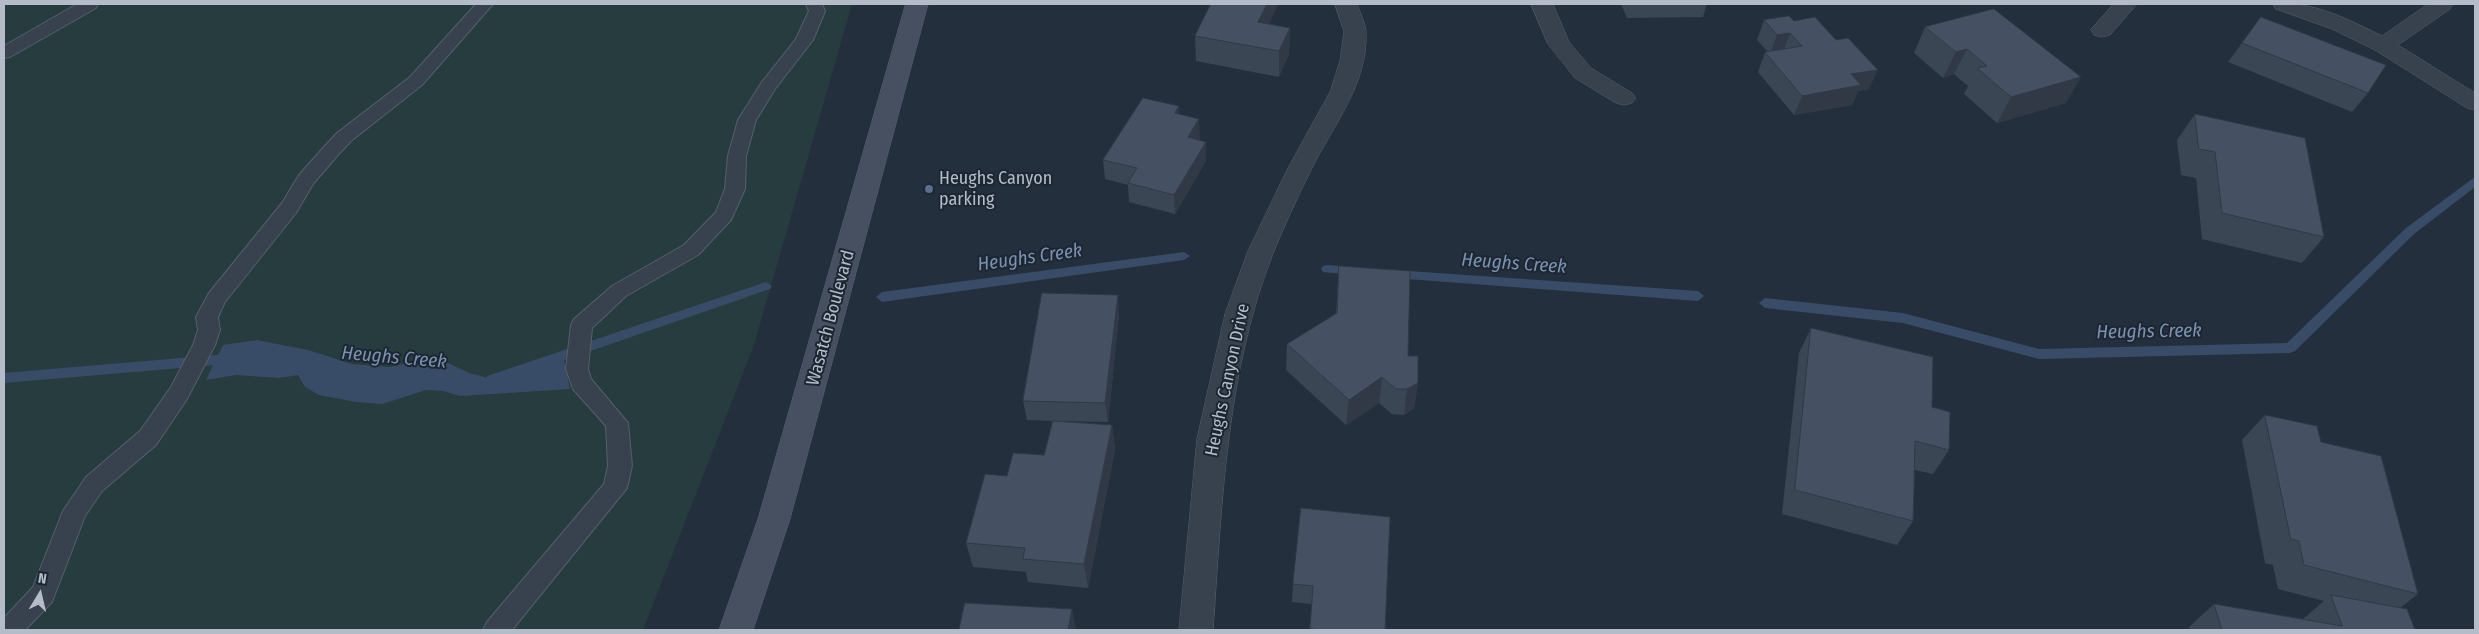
<!DOCTYPE html>
<style>
body{margin:0}
#map{position:relative;width:2479px;height:634px;overflow:hidden;background:#242f3e;font-family:"Fira Sans Condensed",sans-serif}
canvas{display:block}
.frame{position:absolute;inset:0;border:5px solid #b4bcc9;pointer-events:none}
.north{position:absolute;left:15px;top:569px;width:50px;height:50px;-webkit-text-stroke:4px #1d2633;paint-order:stroke;rotate:9deg;font-size:14px;font-weight:700;line-height:20px;text-align:center;color:#b4bcc9}
.north::after{content:'';display:block;margin:auto;width:18px;height:22px;background:#b4bcc9;clip-path:polygon(50% 0,100% 100%,50% 72%,0 100%)}
</style>
<div id="map">
<canvas width="2479" height="634"></canvas>
<div class="frame"></div>
<div class="north">N</div>
</div>
<script>
const c = document.querySelector('canvas').getContext('2d');
c.lineJoin = 'round';
function fillPath(path, color) { c.fillStyle = color; c.fill(path, 'evenodd'); }
function strokePath(path, color, width, dash) { c.strokeStyle = color; c.lineWidth = width; c.lineCap = dash ? 'butt' : 'round'; c.setLineDash(dash || []); c.stroke(path); }
function write(font, color, halo, rows, align = 'center') {
  c.font = font + ' "Fira Sans Condensed",sans-serif'; c.lineWidth = 4; c.setLineDash([]); c.textBaseline = 'middle'; c.strokeStyle = halo; c.fillStyle = color; for (const [text, x, y, turn = 0] of rows) {
    c.save(); c.translate(x, y); c.rotate((+turn || 0) * Math.PI / 180); c.textAlign = isNaN(turn) ? turn : align; if (halo) c.strokeText(text, 0, 0); c.fillText(text, 0, 0); c.restore();
  }
}
const green = new Path2D(`
 M 4,4 L 852,4 L 754,345 L 643,630 L 4,630 Z`);
const water = new Path2D(`
 M 257,340 L 308,350 L 352,364 L 389,367 L 436,357 L 469,373 L 492,379 L 527,368 L 562,351 L 570,389 L 460,396 L 443,391 L 426,390 L 382,404 L 356,402 L 319,395 L 305,387 L 298,375 L 279,378 L 236,375 L 206,380 L 223,345 Z`);
const stream = new Path2D(`
 M 2475,177 L 2475,187 L 2414,234 L 2295,351 L 2290,353 L 2039,359 L 1903,323 L 1765,308 L 1759,303 L 1765,298 L 1903,313 L 2039,349 L 2287,343 L 2406,228 Z
 M 1184,252 L 1190,256 L 1184,260 L 882,302 L 876,297 L 882,292 Z
 M 1327,265 L 1354,267 L 1360,271 L 1354,275 L 1323,272 L 1321,269 L 1323,266 Z
 M 1394,270 L 1698,291 L 1704,296 L 1698,301 L 1394,278 L 1388,274 Z
 M 766,282 L 772,286 L 770,289 L 492,385 L 487,384 L 485,380 L 487,376 Z
 M 216,355 L 238,359 L 239,362 L 238,365 L 233,367 L 216,365 L 4,383 L 4,373 Z`);
const lane = new Path2D(`
 M 77,4 L 98,4 L 96,8 L 10,57 L 4,58 L 4,46 Z
 M 476,4 L 493,4 L 422,85 L 351,141 L 337,156 L 313,184 L 296,213 L 225,302 L 218,317 L 220,330 L 215,345 L 187,399 L 156,445 L 102,491 L 85,516 L 52,602 L 25,630 L 4,630 L 4,618 L 33,587 L 63,511 L 86,477 L 140,431 L 171,387 L 193,345 L 198,330 L 196,317 L 209,293 L 282,203 L 299,175 L 323,148 L 337,133 L 410,77 Z
 M 806,4 L 822,4 L 825,11 L 813,40 L 775,89 L 756,120 L 746,156 L 745,189 L 731,220 L 698,255 L 626,296 L 592,328 L 588,369 L 591,379 L 628,423 L 632,466 L 627,488 L 512,630 L 483,630 L 487,622 L 604,484 L 608,466 L 606,426 L 573,389 L 566,369 L 571,325 L 574,319 L 612,286 L 684,245 L 716,212 L 725,189 L 728,156 L 738,120 L 762,82 L 796,39 L 809,11 Z`);
const street = new Path2D(`
 M 1335,4 L 1357,4 C 1360,13 1366,24 1366,33 C 1368,83 1333,126 1312,168 C 1299,195 1285,223 1274,251 C 1226,371 1222,503 1213,630 L 1179,630 L 1197,439 L 1225,314 L 1248,251 L 1288,168 L 1330,92 L 1340,61 L 1344,32 Z
 M 1531,4 L 1553,4 L 1569,42 L 1591,68 L 1632,93 L 1636,98 L 1632,103 L 1624,105 L 1616,103 L 1575,78 L 1548,44 Z
 M 2114,4 L 2137,4 L 2110,35 L 2102,37 L 2094,35 L 2091,30 Z
 M 2273,4 C 2314,1 2345,18 2382,36 L 2428,4 L 2453,4 L 2450,9 L 2398,45 L 2475,93 L 2475,110 L 2467,108 L 2375,50 L 2332,29 L 2276,9 Z`);
const secondary = new Path2D(`
 M 906,4 L 928,4 L 790,519 L 753,630 L 719,630 L 758,519 Z`);
const wall = new Path2D(`
 M 1211,4 L 1278,4 L 1269,24 L 1290,28 L 1289,54 L 1279,77 L 1196,61 L 1195,36 Z
 M 1621,4 L 1707,4 L 1703,17 L 1627,18 Z
 M 1994,9 L 2066,103 L 1997,123 L 1964,94 L 1968,86 L 1954,74 L 1943,78 L 1914,53 L 1925,27 Z
 M 1764,20 L 1794,21 L 1869,89 L 1858,91 L 1852,105 L 1794,115 L 1758,72 L 1765,52 L 1768,52 L 1757,40 Z
 M 2242,43 L 2368,93 L 2352,112 L 2228,62 Z
 M 1179,114 L 1200,138 L 1199,140 L 1206,161 L 1175,214 L 1129,202 L 1128,185 L 1105,179 L 1103,160 Z
 M 2195,114 L 2324,237 L 2302,263 L 2202,239 L 2196,178 L 2181,175 L 2177,140 Z
 M 1339,266 L 1408,356 L 1418,383 L 1414,408 L 1404,415 L 1392,414 L 1379,403 L 1346,425 L 1286,370 L 1287,344 L 1336,314 Z
 M 1119,314 L 1108,422 L 1056,421 L 1112,425 L 1115,450 L 1088,588 L 1028,582 L 1026,572 L 973,567 L 966,543 L 1007,476 L 1044,455 L 1053,421 L 1027,420 L 1023,401 Z
 M 1811,328 L 1949,450 L 1933,474 L 1915,470 L 1913,521 L 1897,545 L 1782,514 L 1799,353 Z
 M 2265,415 L 2321,442 L 2418,594 L 2400,608 L 2415,630 L 2190,630 L 2189,627 L 2214,604 L 2304,619 L 2303,619 L 2324,601 L 2278,589 L 2273,565 L 2265,563 L 2242,440 Z
 M 1390,517 L 1385,630 L 1309,630 L 1312,604 L 1292,602 L 1293,584 Z`);
const shadedWall = new Path2D(`
 M 1267,4 L 1278,4 L 1258,48 L 1258,22 Z
 M 1290,28 L 1289,54 L 1279,77 L 1279,51 Z
 M 1790,33 L 1783,52 L 1770,54 L 1777,35 Z
 M 1967,49 L 1954,74 L 1943,78 L 1956,52 Z
 M 1878,70 L 1869,89 L 1858,91 L 1852,105 L 1794,115 L 1802,96 L 1851,74 Z
 M 2081,77 L 2066,103 L 1997,123 L 2011,97 Z
 M 1179,106 L 1180,126 L 1175,113 Z
 M 1199,119 L 1200,138 L 1188,157 L 1188,137 Z
 M 1206,142 L 1206,161 L 1175,214 L 1174,195 Z
 M 1118,295 L 1119,314 L 1108,422 L 1105,403 Z
 M 1382,377 L 1379,403 L 1346,425 L 1349,400 Z
 M 1418,383 L 1414,408 L 1404,415 L 1407,389 Z
 M 1112,425 L 1115,450 L 1088,588 L 1084,564 Z
 M 1072,609 L 1076,630 L 1068,630 Z`);
const building = new Path2D(`
 M 1211,4 L 1267,4 L 1258,22 L 1290,28 L 1279,51 L 1195,36 Z
 M 1994,9 L 2081,77 L 2011,97 L 1977,68 L 1987,66 L 1967,49 L 1956,52 L 1925,27 Z
 M 1789,16 L 1794,21 L 1815,17 L 1836,40 L 1848,38 L 1878,70 L 1851,74 L 1861,85 L 1802,96 L 1765,52 L 1802,46 L 1790,33 L 1777,35 L 1764,20 Z
 M 2261,17 L 2386,65 L 2368,93 L 2242,43 Z
 M 1143,98 L 1179,106 L 1175,113 L 1199,119 L 1188,137 L 1206,142 L 1174,195 L 1128,183 L 1137,168 L 1103,160 Z
 M 2195,114 L 2305,138 L 2324,237 L 2222,213 L 2215,152 L 2199,149 Z
 M 1339,266 L 1410,271 L 1408,356 L 1418,356 L 1418,383 L 1407,389 L 1396,389 L 1382,377 L 1349,400 L 1287,344 L 1337,313 Z
 M 1042,293 L 1118,295 L 1105,403 L 1023,401 Z
 M 1811,328 L 1933,357 L 1932,407 L 1950,412 L 1949,450 L 1915,441 L 1913,521 L 1795,490 Z
 M 2265,415 L 2317,426 L 2321,442 L 2381,456 L 2418,594 L 2304,565 L 2299,541 L 2291,539 Z
 M 1053,421 L 1112,425 L 1084,564 L 1023,559 L 1025,548 L 966,543 L 985,474 L 1007,476 L 1013,453 L 1044,455 Z
 M 1301,508 L 1390,517 L 1385,630 L 1324,630 L 1310,629 L 1313,586 L 1293,584 Z
 M 2331,595 L 2407,609 L 2415,630 L 2222,630 L 2214,604 L 2342,626 Z
 M 965,603 L 1072,609 L 1068,630 L 959,630 Z`);
const markers = [
 [929,189,5,"#5c6f8a"]
];
const poiNames = [
 ["Heughs Canyon",939,179],
 ["parking",939,200]
];
const streetNames = [
 ["Wasatch Boulevard",831,318,-75],
 ["Heughs Canyon Drive",1228,380,-78]
];
const waterNames = [
 ["Heughs Creek",1030,258,-8],
 ["Heughs Creek",1514,264,4],
 ["Heughs Creek",2149,332,-1],
 ["Heughs Creek",394,358,5]
];
fillPath(green, '#263c3f');
fillPath(water, '#394c67');
fillPath(stream, '#394c67');
strokePath(lane, '#565f6c', 2);
strokePath(street, '#565f6c', 1);
strokePath(secondary, '#565f6c', 1);
fillPath(lane, '#38414e');
fillPath(street, '#38414e');
fillPath(secondary, '#465061');
fillPath(wall, '#3b4654');
fillPath(shadedWall, '#303945');
fillPath(building, '#455162');
strokePath(building, '#303945', 1);
for (const [x, y, r, color] of markers) { const dot = new Path2D(); dot.arc(x, y, r, 0, 2 * Math.PI); c.fillStyle = color; c.fill(dot); strokePath(dot, '#1d2633', 2); }
write('18px', '#b4bcc9', '#1d2633', poiNames, 'left');
write('18px', '#b4bcc9', '#1d2633', streetNames);
write('italic 19px', '#7c92b1', '#1d2633', waterNames);
</script>
